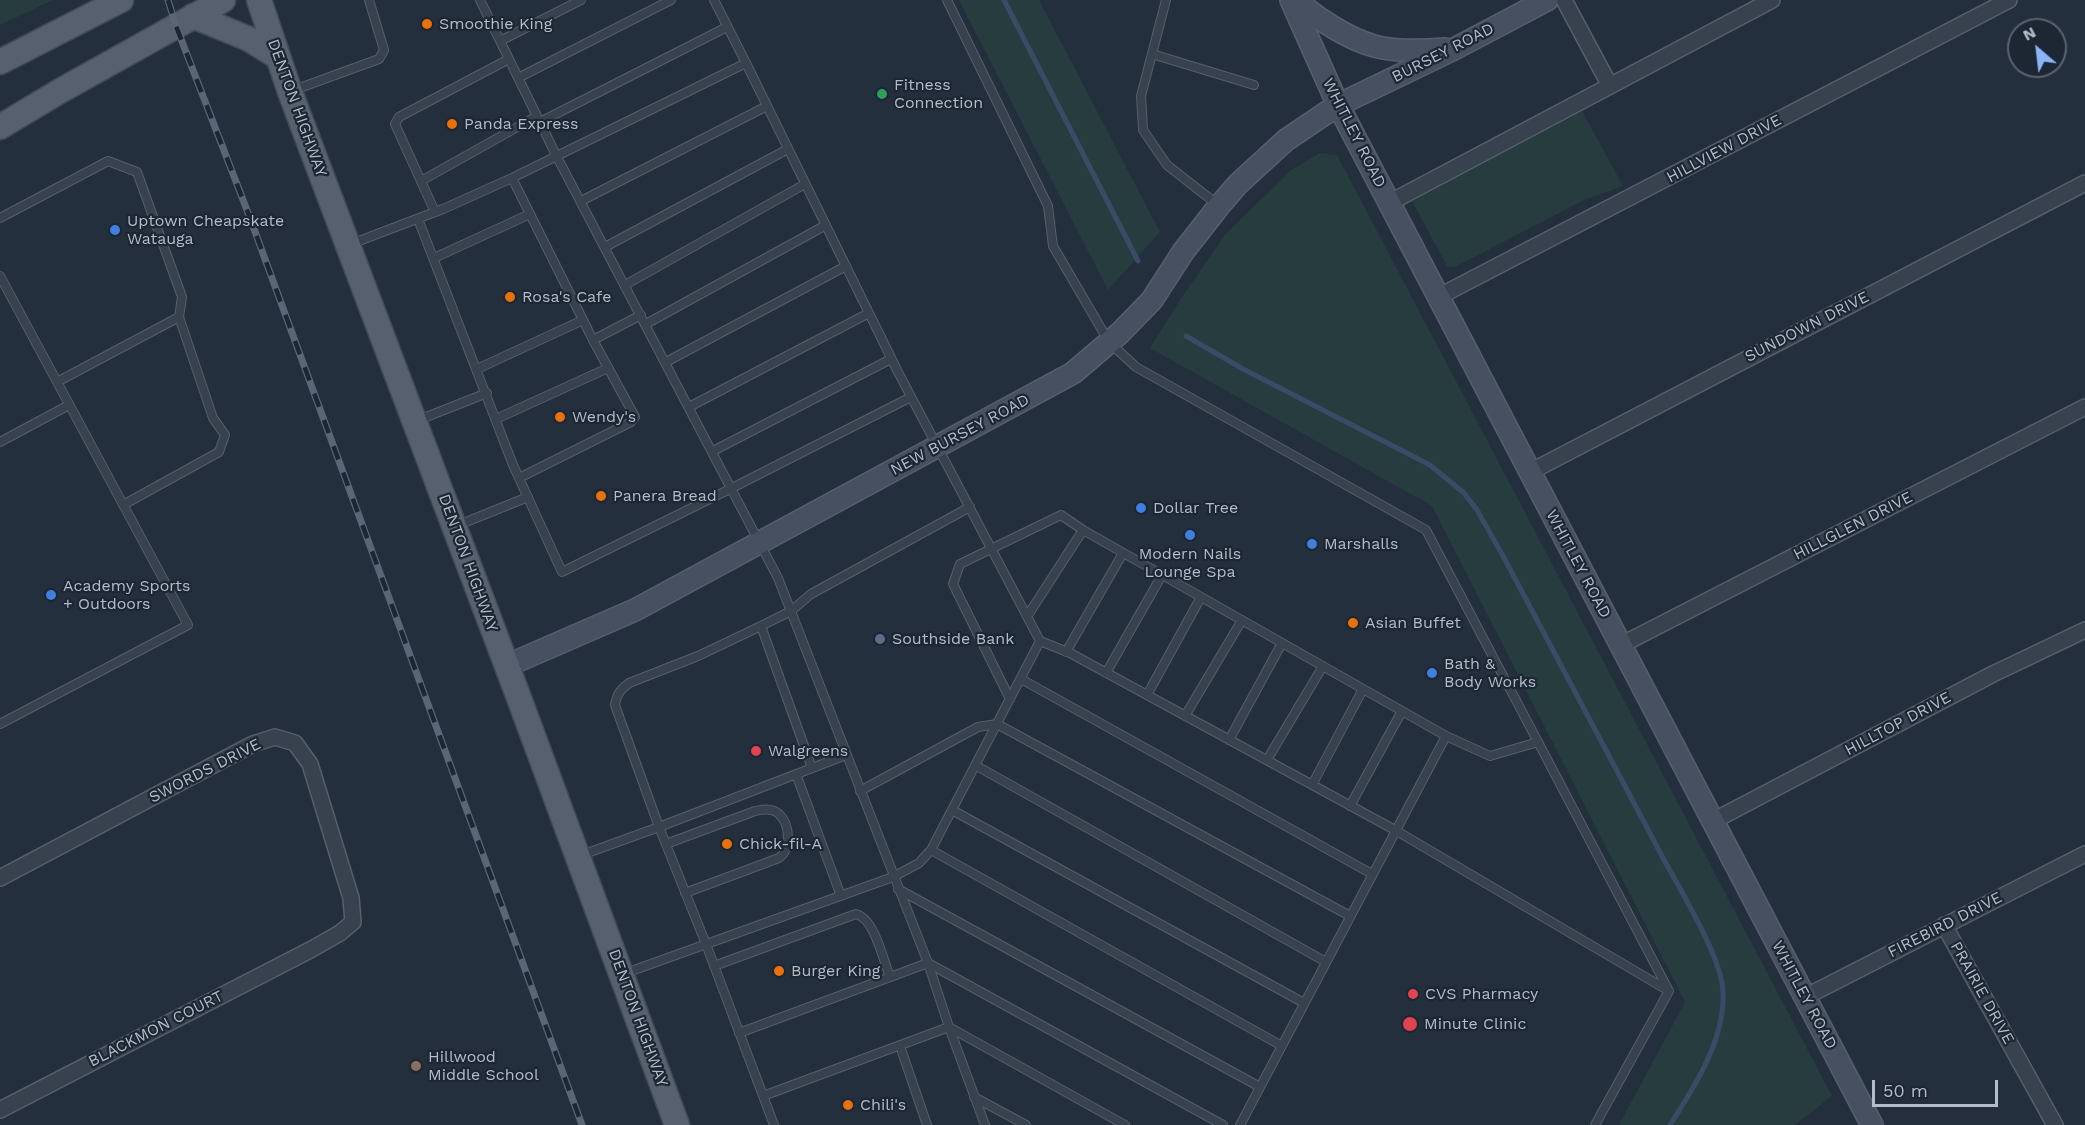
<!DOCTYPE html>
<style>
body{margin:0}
#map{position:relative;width:2085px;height:1125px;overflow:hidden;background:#242f3e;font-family:"Work Sans",sans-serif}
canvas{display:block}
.north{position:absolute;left:2007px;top:18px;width:60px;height:60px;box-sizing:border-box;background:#1d2633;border:2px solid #59626f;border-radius:50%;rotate:332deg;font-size:16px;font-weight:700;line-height:24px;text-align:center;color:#b4bcc9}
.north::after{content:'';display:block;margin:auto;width:21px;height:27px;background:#8ab4f8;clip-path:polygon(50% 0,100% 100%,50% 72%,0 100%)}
.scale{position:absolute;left:1872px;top:1080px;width:126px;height:27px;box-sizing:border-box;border:3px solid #b4bcc9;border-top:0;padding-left:8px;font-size:18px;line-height:21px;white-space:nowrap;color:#b4bcc9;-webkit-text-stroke:4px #1d2633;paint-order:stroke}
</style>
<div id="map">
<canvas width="2085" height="1125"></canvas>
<div class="north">N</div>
<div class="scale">50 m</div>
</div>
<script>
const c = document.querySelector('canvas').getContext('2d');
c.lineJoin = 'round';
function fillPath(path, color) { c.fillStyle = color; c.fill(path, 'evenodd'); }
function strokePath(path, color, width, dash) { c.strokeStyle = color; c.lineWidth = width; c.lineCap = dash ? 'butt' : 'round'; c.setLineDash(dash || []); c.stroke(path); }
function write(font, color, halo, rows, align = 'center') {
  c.font = font + ' "Work Sans",sans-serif'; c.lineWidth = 4.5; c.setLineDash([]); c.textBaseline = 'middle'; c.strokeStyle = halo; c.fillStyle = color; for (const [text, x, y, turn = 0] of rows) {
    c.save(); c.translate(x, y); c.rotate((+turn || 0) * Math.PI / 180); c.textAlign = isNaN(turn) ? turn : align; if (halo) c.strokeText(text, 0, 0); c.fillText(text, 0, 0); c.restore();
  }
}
const green = new Path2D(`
 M 0,0 L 53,0 L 0,25 Z
 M 959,0 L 1039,0 L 1160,232 L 1108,290 Z
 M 1582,111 L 1623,186 L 1584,200 L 1455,267 L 1447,266 L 1412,201 Z
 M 1320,153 L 1337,155 L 1832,1096 L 1795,1125 L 1619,1125 L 1685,1002 L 1432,506 L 1150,348 L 1184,294 L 1225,235 L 1291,170 Z`);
const stream = new Path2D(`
 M 1004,0 L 1138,261
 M 1186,336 L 1243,369 L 1430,465 L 1464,493 L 1477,510 L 1502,554 C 1555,655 1609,755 1662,856 C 1679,888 1722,957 1723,992 C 1725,1040 1695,1086 1670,1125`);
const lane = new Path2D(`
 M 480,0 L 557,157 L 778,578 L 928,963 L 949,1027 L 985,1125
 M 947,0 L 1048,206 L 1053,246 L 1109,342 L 1136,367 L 1426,530 L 1538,742 L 1490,756 L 1446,736 L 1083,530
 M 1166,0 L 1141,96 L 1143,130 L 1167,165 L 1218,205
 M 500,41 L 581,0
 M 1152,54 L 1254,85
 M 518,78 L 671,0
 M 294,90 L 379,59 L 384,50 L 369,0
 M 540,122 L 727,27
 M 512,178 L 593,340
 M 421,181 L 537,116
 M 581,201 L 767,106
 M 435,212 L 395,124 L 399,117 L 509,59
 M 0,218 L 108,161 L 137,172 L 182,297 L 179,317 L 213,418 L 225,435 L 219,452 L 123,505
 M 418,219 L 513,465 L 562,572 L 732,488 L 911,397
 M 351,244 L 443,209 L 512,178 L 746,63 L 714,0
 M 605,247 L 788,149
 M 434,258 L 530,214
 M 0,276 L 188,625 L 0,724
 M 625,285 L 805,184
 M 646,324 L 826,225
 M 666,362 L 846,266
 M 477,369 L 583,320
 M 57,382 L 179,317
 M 689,407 L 869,313
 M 496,419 L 608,368
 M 416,421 L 487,393
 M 0,442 L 69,405
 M 713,451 L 891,359
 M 519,478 L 631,422 L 635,417 L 593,340 L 641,315
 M 456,526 L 528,497
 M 761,626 L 812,768
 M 1040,641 L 1070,653 L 1395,830 L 1669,991
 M 1066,652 L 1123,553
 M 1106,673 L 1162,575
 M 1021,679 L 1372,874
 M 1147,695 L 1201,597
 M 1010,699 L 953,584 L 960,564 L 1061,515 L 1083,530 L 1028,615
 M 1185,716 L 1242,620
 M 1229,740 L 1282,643
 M 1538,742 L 1669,991 L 1595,1125
 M 1267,760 L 1323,666
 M 975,765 L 1326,962
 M 796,774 L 841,896
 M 1312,785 L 1363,689
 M 860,791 L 978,727 L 997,724 L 1350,916
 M 1350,806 L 1402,711
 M 952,810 L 1304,1003
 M 666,844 L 755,811 C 763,809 773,808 779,814 C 791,826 791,849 779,858 L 685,893
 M 931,850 L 1282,1046
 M 579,856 L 659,827 L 615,705 C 617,694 620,690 629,683 L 698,656 L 761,626 L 791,611 L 811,594 L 970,507
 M 898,889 L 1260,1087
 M 714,966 L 856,914 C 875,919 883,960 890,977
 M 623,974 L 893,877 L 919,863 L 931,850 L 1040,641 L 898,372 L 746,63
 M 739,1033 L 928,963 L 1223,1125
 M 900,1046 L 927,1125
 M 763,1096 L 949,1027 L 1125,1125
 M 974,1097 L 1026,1125
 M 774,1125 L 706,944 L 659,827 L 846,755
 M 1240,1125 L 1446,736`);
const street = new Path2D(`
 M 1564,0 L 1610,86
 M 1389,203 L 1772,0
 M 1438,297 L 2009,0
 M 1530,472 L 2085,183
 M 1621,645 L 2085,407
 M 1713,821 L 1993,674 L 2085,630
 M 0,878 L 253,744 L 275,737 L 295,743 L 310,764 L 351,898 L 353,922 L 340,933 L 312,949 L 0,1110
 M 1944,925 L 2055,1125
 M 1805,997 L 2085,854`);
const secondary = new Path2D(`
 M 1291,0 L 1338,105 L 1872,1125
 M 1297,0 C 1315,18 1349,39 1374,46 C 1397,52 1421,51 1445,49
 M 506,666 L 635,610 L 1073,373 L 1120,333 L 1152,300 L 1183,252 L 1219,206 L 1238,184 L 1286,140 L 1338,105 L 1454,49 L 1547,0`);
const primary = new Path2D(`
 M 259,0 L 290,92 L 519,698 L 677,1125
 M 193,16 L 249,39 L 278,57
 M 0,62 L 121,0
 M 0,127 L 60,91 L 223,0`);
const rail = new Path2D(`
 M 168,0 L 176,26 L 250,218 L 582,1125`);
const markers = [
 [427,24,6,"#e8710a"],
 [882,94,6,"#2e9e5b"],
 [452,124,6,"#e8710a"],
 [115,230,6,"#3f7fe0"],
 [510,297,6,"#e8710a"],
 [560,417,6,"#e8710a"],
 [601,496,6,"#e8710a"],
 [1141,508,6,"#3f7fe0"],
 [1190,535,6,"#3f7fe0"],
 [1312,544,6,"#3f7fe0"],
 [51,595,6,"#3f7fe0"],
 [1353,623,6,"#e8710a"],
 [880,639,6,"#5c6f8a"],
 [1432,673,6,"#3f7fe0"],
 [756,751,6,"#e0444e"],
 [727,844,6,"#e8710a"],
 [779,971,6,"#e8710a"],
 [1413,994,6,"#e0444e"],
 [1410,1024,8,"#e0444e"],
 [416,1066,6,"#8d6e63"],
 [848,1105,6,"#e8710a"]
];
const poiNames = [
 ["Smoothie King",439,24],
 ["Fitness",894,85],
 ["Connection",894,103],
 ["Panda Express",464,124],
 ["Uptown Cheapskate",127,221],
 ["Watauga",127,239],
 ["Rosa's Cafe",522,297],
 ["Wendy's",572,417],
 ["Panera Bread",613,496],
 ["Dollar Tree",1153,508],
 ["Marshalls",1324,544],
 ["Modern Nails",1190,554,"center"],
 ["Lounge Spa",1190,572,"center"],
 ["Academy Sports",63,586],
 ["+ Outdoors",63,604],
 ["Asian Buffet",1365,623],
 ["Southside Bank",892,639],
 ["Bath &",1444,664],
 ["Body Works",1444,682],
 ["Walgreens",768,751],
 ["Chick-fil-A",739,844],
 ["Burger King",791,971],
 ["CVS Pharmacy",1425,994],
 ["Minute Clinic",1424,1024],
 ["Hillwood",428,1057],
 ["Middle School",428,1075],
 ["Chili's",860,1105]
];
const streetNames = [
 ["BURSEY ROAD",1443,53,-27],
 ["DENTON HIGHWAY",297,108,70],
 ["WHITLEY ROAD",1354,133,63],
 ["HILLVIEW DRIVE",1724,149,-28],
 ["SUNDOWN DRIVE",1807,327,-27],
 ["NEW BURSEY ROAD",960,435,-28],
 ["HILLGLEN DRIVE",1853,526,-27],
 ["DENTON HIGHWAY",468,563,70],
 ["WHITLEY ROAD",1578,564,62],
 ["HILLTOP DRIVE",1898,724,-28],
 ["SWORDS DRIVE",205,771,-27],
 ["FIREBIRD DRIVE",1945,925,-27],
 ["PRAIRIE DRIVE",1982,993,61],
 ["WHITLEY ROAD",1804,995,62],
 ["DENTON HIGHWAY",638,1018,70],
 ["BLACKMON COURT",156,1029,-27]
];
fillPath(green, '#263c3f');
strokePath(stream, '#394c67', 5);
strokePath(lane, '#565f6c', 10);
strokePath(street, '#565f6c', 18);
strokePath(secondary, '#565f6c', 24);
strokePath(primary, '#414a57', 27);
strokePath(lane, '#38414e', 8);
strokePath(street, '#38414e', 15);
strokePath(secondary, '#465061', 21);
strokePath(primary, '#56606e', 24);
strokePath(rail, '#5a6575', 7);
strokePath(rail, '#1d2633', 4.5, [14]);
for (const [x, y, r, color] of markers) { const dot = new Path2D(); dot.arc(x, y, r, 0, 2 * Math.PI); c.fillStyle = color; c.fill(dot); strokePath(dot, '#1d2633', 2); }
write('16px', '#b4bcc9', '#1d2633', poiNames, 'left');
write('16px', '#b4bcc9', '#1d2633', streetNames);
</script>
